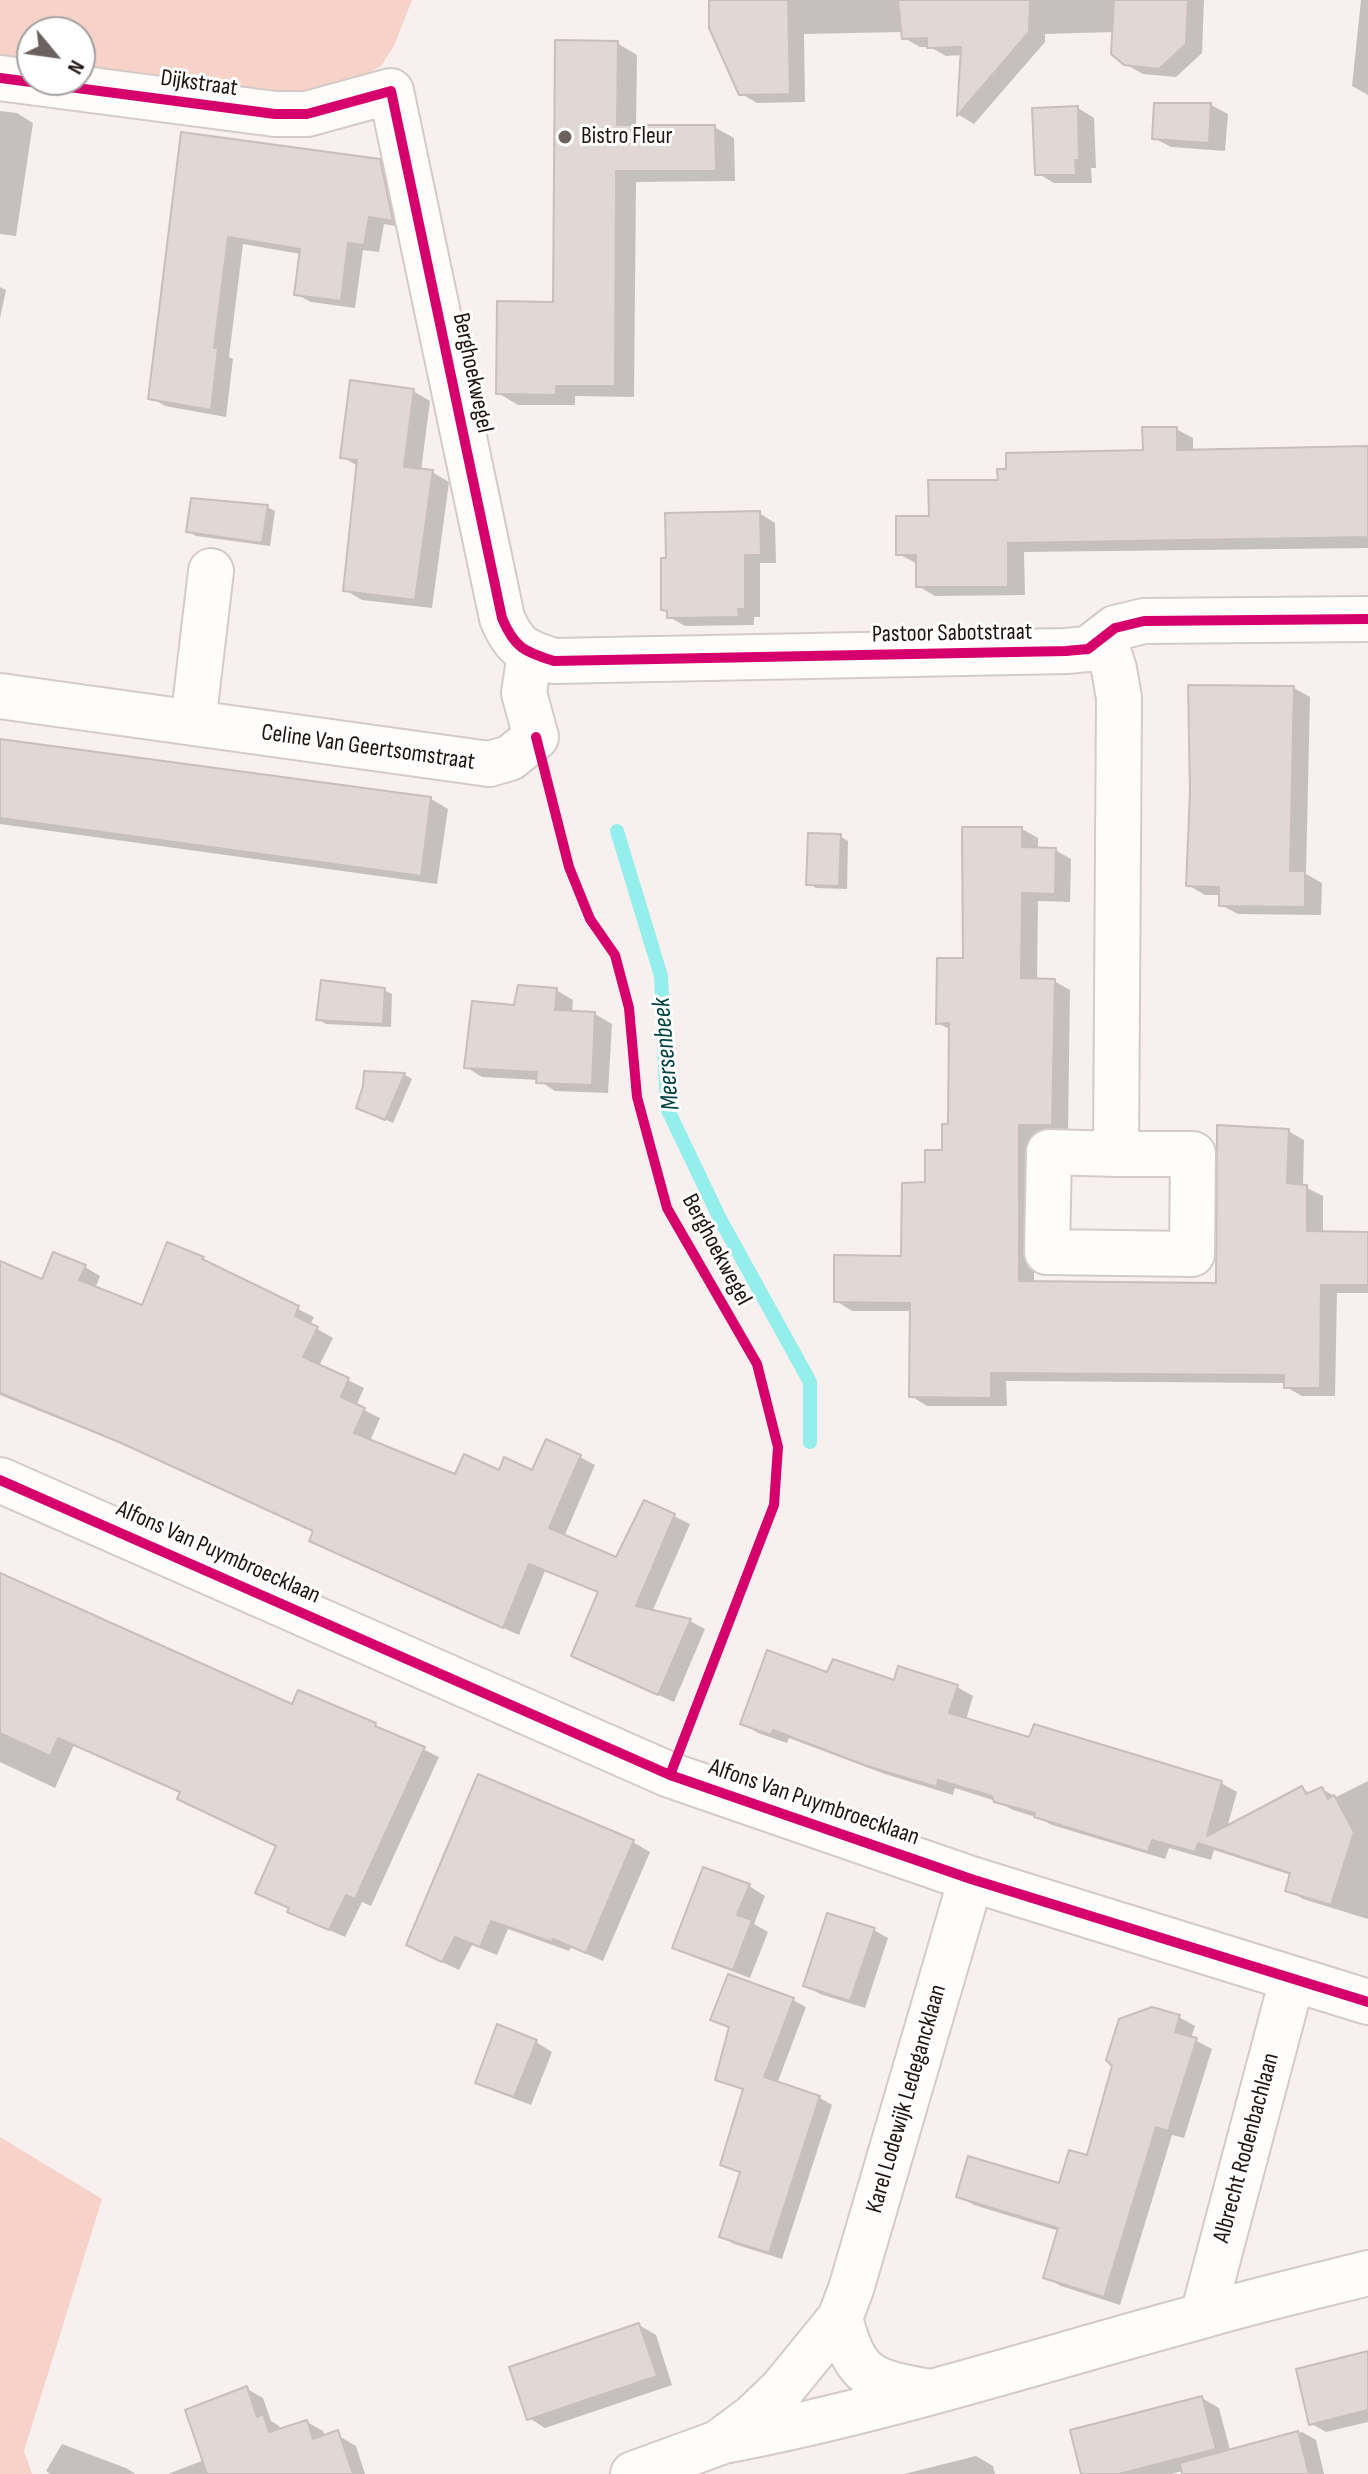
<!DOCTYPE html>
<style>
body{margin:0}
#map{position:relative;width:1368px;height:2474px;overflow:hidden;background:#f7f0ee;font-family:"Sofia Sans Condensed",sans-serif}
canvas{display:block}
.north{position:absolute;left:16px;top:16px;width:80px;height:80px;box-sizing:border-box;background:#fff;border:2px solid #a6a1a0;border-radius:50%;rotate:119deg;font-size:22px;font-weight:700;line-height:32px;text-align:center;color:#201512}
.north::after{content:'';display:block;margin:auto;width:28px;height:36px;background:#6b625f;clip-path:polygon(50% 0,100% 100%,50% 72%,0 100%)}
</style>
<div id="map">
<canvas width="1368" height="2474"></canvas>
<div class="north">N</div>
</div>
<script>
const c = document.querySelector('canvas').getContext('2d');
c.lineJoin = 'round';
function fillPath(path, color) { c.fillStyle = color; c.fill(path, 'evenodd'); }
function strokePath(path, color, width, dash) { c.strokeStyle = color; c.lineWidth = width; c.lineCap = dash ? 'butt' : 'round'; c.setLineDash(dash || []); c.stroke(path); }
function write(font, color, halo, rows, align = 'center') {
  c.font = font + ' "Sofia Sans Condensed",sans-serif'; c.lineWidth = 6; c.setLineDash([]); c.textBaseline = 'middle'; c.strokeStyle = halo; c.fillStyle = color; for (const [text, x, y, turn = 0] of rows) {
    c.save(); c.translate(x, y); c.rotate((+turn || 0) * Math.PI / 180); c.textAlign = isNaN(turn) ? turn : align; if (halo) c.strokeText(text, 0, 0); c.fillText(text, 0, 0); c.restore();
  }
}
const green = new Path2D(`
 M 0,0 L 412,0 L 394,46 L 381,66 L 320,99 L 80,68 L 80,32 L 32,32 L 32,61 L 0,57 Z
 M 0,2137 L 102,2199 L 24,2451 L 32,2474 L 0,2474 Z`);
const shadow = new Path2D(`
 M 711,0 L 1204,0 L 1202,53 L 1176,77 L 1143,74 L 1125,64 L 1114,32 L 1045,34 L 1045,42 L 974,124 L 959,115 L 962,55 L 946,56 L 930,47 L 920,47 L 904,38 L 903,32 L 804,34 L 805,102 L 757,103 L 740,93 Z
 M 1361,0 L 1368,0 L 1368,95 L 1352,86 Z
 M 617,43 L 637,55 L 636,127 L 714,127 L 734,138 L 735,181 L 636,182 L 634,397 L 575,396 L 575,405 L 518,405 L 498,393 L 555,304 Z
 M 1156,105 L 1211,105 L 1228,114 L 1225,151 L 1171,147 L 1154,138 Z
 M 1078,108 L 1094,118 L 1096,168 L 1091,168 L 1092,183 L 1054,183 L 1037,173 Z
 M 0,111 L 17,113 L 33,123 L 16,236 L 0,234 Z
 M 183,135 L 379,161 L 394,170 L 407,228 L 384,224 L 379,252 L 363,250 L 355,308 L 311,302 L 296,294 L 301,254 L 243,244 L 229,357 L 233,359 L 226,417 L 165,406 L 150,397 Z
 M 0,287 L 6,290 L 0,318 Z
 M 413,391 L 430,401 L 421,471 L 432,472 L 449,482 L 432,608 L 362,600 L 345,590 L 358,466 L 342,457 Z
 M 1176,429 L 1193,438 L 1193,452 L 1368,448 L 1368,548 L 1024,552 L 1025,595 L 935,596 L 918,586 L 918,564 L 898,554 L 931,518 L 1000,482 L 1145,452 Z
 M 267,507 L 275,511 L 270,546 L 196,536 L 189,531 Z
 M 759,513 L 775,523 L 776,563 L 760,563 L 760,617 L 754,617 L 754,625 L 685,626 L 669,617 L 669,612 L 663,609 Z
 M 1294,688 L 1310,697 L 1306,874 L 1322,883 L 1321,915 L 1238,914 L 1221,905 L 1221,895 L 1205,895 L 1188,885 Z
 M 0,741 L 431,799 L 448,809 L 437,884 L 0,824 Z
 M 1022,829 L 1038,838 L 1038,849 L 1055,850 L 1071,859 L 1070,902 L 1038,901 L 1037,981 L 1054,981 L 1070,990 L 1068,1133 L 1034,1133 L 1034,1283 L 1218,1285 L 1288,1131 L 1304,1140 L 1303,1186 L 1323,1196 L 1323,1233 L 1368,1234 L 1368,1293 L 1337,1293 L 1335,1396 L 1302,1396 L 1286,1387 L 1286,1383 L 1006,1381 L 1007,1406 L 927,1406 L 911,1396 L 912,1311 L 852,1311 L 836,1301 L 903,1258 L 927,1184 L 944,1152 L 950,1127 L 951,1030 L 938,1023 Z
 M 840,836 L 848,841 L 847,889 L 816,888 L 809,883 Z
 M 384,990 L 392,994 L 391,1027 L 326,1024 L 318,1019 Z
 M 556,990 L 573,1000 L 572,1013 L 595,1014 L 612,1024 L 608,1093 L 555,1091 L 538,1080 L 482,1077 L 466,1067 L 516,1007 Z
 M 366,1073 L 405,1075 L 412,1079 L 393,1123 L 366,1111 Z
 M 168,1245 L 203,1258 L 217,1269 L 314,1317 L 310,1325 L 333,1338 L 319,1366 L 364,1388 L 356,1406 L 380,1418 L 370,1441 L 456,1477 L 500,1472 L 533,1473 L 580,1457 L 595,1465 L 564,1537 L 617,1559 L 645,1502 L 690,1524 L 652,1612 L 690,1621 L 705,1629 L 674,1702 L 589,1664 L 599,1593 L 545,1571 L 519,1635 L 327,1549 L 315,1532 L 137,1450 L 0,1395 L 0,1263 L 43,1281 L 85,1267 L 100,1276 L 95,1289 L 143,1308 Z
 M 0,1575 L 293,1706 L 375,1725 L 439,1757 L 371,1906 L 362,1902 L 345,1937 L 305,1920 L 291,1909 L 278,1846 L 182,1793 L 74,1745 L 55,1788 L 0,1762 Z
 M 828,1675 L 957,1687 L 973,1696 L 966,1720 L 1030,1739 L 1221,1783 L 1237,1792 L 1227,1828 L 1302,1788 L 1311,1794 L 1322,1789 L 1336,1797 L 1368,1781 L 1368,1919 L 1303,1899 L 1287,1890 L 1291,1875 L 1214,1850 L 1211,1860 L 1169,1848 L 1165,1859 L 1052,1825 L 1039,1818 L 1013,1810 L 996,1801 L 955,1788 L 953,1795 L 885,1774 L 789,1738 L 787,1743 L 758,1733 L 743,1723 Z
 M 480,1777 L 633,1842 L 650,1852 L 603,1961 L 571,1947 L 569,1951 L 508,1929 L 497,1955 L 472,1945 L 459,1970 L 425,1954 Z
 M 749,1886 L 765,1896 L 754,1924 L 768,1932 L 750,1978 L 691,1956 L 674,1947 Z
 M 874,1930 L 888,1938 L 865,2008 L 820,1994 L 806,1986 Z
 M 793,2000 L 806,2007 L 777,2084 L 820,2098 L 832,2105 L 782,2259 L 734,2244 L 721,2236 L 742,2174 L 722,2164 L 745,2091 L 717,2079 L 731,2028 L 713,2019 Z
 M 1179,2017 L 1195,2026 L 1191,2038 L 1212,2049 L 1184,2138 L 1172,2135 L 1120,2305 L 1061,2286 L 1045,2277 L 1059,2231 L 974,2205 L 958,2196 L 1061,2185 L 1089,2158 Z
 M 536,2042 L 552,2052 L 531,2105 L 494,2091 L 477,2082 Z
 M 639,2325 L 656,2335 L 672,2385 L 545,2428 L 529,2418 Z
 M 1368,2353 L 1368,2422 L 1326,2432 L 1310,2423 Z
 M 247,2389 L 263,2398 L 271,2421 L 279,2426 L 281,2430 L 307,2422 L 323,2431 L 325,2436 L 339,2436 L 356,2446 L 365,2474 L 168,2474 L 204,2460 Z
 M 1202,2398 L 1219,2408 L 1232,2458 L 1171,2474 L 1084,2474 Z
 M 1302,2432 L 1316,2440 L 1324,2474 L 1247,2474 L 1241,2449 Z
 M 62,2444 L 126,2468 L 136,2474 L 51,2474 L 46,2471 Z
 M 976,2456 L 993,2466 L 995,2474 L 904,2474 Z`);
const stream = new Path2D(`
 M 617,831 L 661,976 L 667,1108 L 720,1219 L 810,1382 L 810,1442`);
const building = new Path2D(`
 M 709,0 L 788,0 L 790,94 L 739,95 L 709,28 Z
 M 898,0 L 1030,0 L 1029,32 L 957,116 L 961,47 L 927,48 L 927,38 L 902,39 Z
 M 1114,0 L 1188,0 L 1186,44 L 1159,69 L 1124,65 L 1111,54 Z
 M 555,40 L 618,41 L 617,125 L 715,125 L 716,171 L 616,171 L 615,386 L 556,386 L 556,395 L 496,394 L 497,301 L 553,302 Z
 M 1154,103 L 1211,103 L 1209,143 L 1152,139 Z
 M 1078,106 L 1079,160 L 1075,160 L 1076,175 L 1035,175 L 1032,108 Z
 M 181,132 L 380,159 L 393,221 L 369,217 L 364,245 L 348,243 L 341,301 L 294,295 L 300,249 L 228,237 L 214,348 L 218,348 L 211,410 L 148,399 Z
 M 350,380 L 414,389 L 404,467 L 433,470 L 415,600 L 343,591 L 357,460 L 340,458 Z
 M 1142,427 L 1177,427 L 1177,450 L 1368,446 L 1368,537 L 1008,543 L 1008,587 L 916,587 L 916,555 L 896,555 L 896,516 L 929,516 L 928,480 L 998,480 L 997,469 L 1006,469 L 1006,453 L 1143,450 Z
 M 191,498 L 268,505 L 262,543 L 186,532 Z
 M 760,511 L 761,555 L 745,555 L 745,609 L 738,609 L 739,617 L 667,618 L 667,611 L 661,610 L 661,558 L 666,558 L 665,513 Z
 M 1188,685 L 1294,686 L 1290,871 L 1305,871 L 1305,907 L 1219,906 L 1219,887 L 1186,886 L 1190,791 Z
 M 0,739 L 431,797 L 421,876 L 0,818 Z
 M 962,827 L 1022,827 L 1022,847 L 1056,848 L 1055,894 L 1022,893 L 1021,978 L 1055,979 L 1052,1125 L 1019,1125 L 1019,1281 L 1216,1283 L 1217,1125 L 1289,1129 L 1287,1183 L 1307,1185 L 1307,1231 L 1368,1232 L 1368,1285 L 1321,1285 L 1320,1388 L 1284,1388 L 1284,1375 L 991,1373 L 991,1398 L 909,1397 L 910,1303 L 834,1302 L 834,1255 L 901,1256 L 902,1183 L 925,1182 L 925,1150 L 942,1150 L 942,1124 L 948,1124 L 949,1023 L 936,1024 L 937,958 L 963,958 Z
 M 808,833 L 841,834 L 839,886 L 806,885 Z
 M 321,980 L 385,988 L 383,1024 L 316,1020 Z
 M 518,985 L 557,988 L 555,1010 L 595,1012 L 592,1085 L 536,1083 L 537,1072 L 464,1068 L 472,1001 L 514,1005 Z
 M 364,1071 L 405,1073 L 385,1120 L 356,1108 L 363,1086 Z
 M 167,1242 L 204,1257 L 202,1259 L 299,1306 L 295,1316 L 318,1327 L 303,1357 L 349,1378 L 341,1397 L 365,1408 L 354,1433 L 455,1474 L 464,1454 L 499,1470 L 504,1457 L 532,1470 L 546,1439 L 581,1455 L 549,1528 L 616,1557 L 644,1500 L 675,1514 L 636,1606 L 691,1619 L 658,1695 L 571,1656 L 598,1592 L 529,1564 L 503,1628 L 309,1541 L 313,1531 L 119,1442 L 0,1393 L 0,1261 L 42,1279 L 53,1252 L 86,1265 L 79,1280 L 142,1305 Z
 M 0,1573 L 292,1704 L 298,1690 L 376,1723 L 375,1726 L 425,1747 L 355,1899 L 346,1895 L 329,1930 L 287,1912 L 289,1908 L 255,1893 L 276,1846 L 177,1799 L 180,1792 L 58,1738 L 50,1756 L 0,1733 Z
 M 767,1650 L 827,1672 L 833,1659 L 894,1680 L 898,1666 L 958,1685 L 949,1713 L 1029,1737 L 1034,1724 L 1222,1781 L 1207,1836 L 1302,1786 L 1306,1794 L 1322,1787 L 1328,1799 L 1334,1795 L 1354,1832 L 1331,1905 L 1285,1891 L 1290,1873 L 1198,1843 L 1195,1852 L 1152,1840 L 1148,1852 L 1034,1817 L 1035,1813 L 994,1802 L 992,1796 L 938,1780 L 937,1787 L 867,1766 L 773,1730 L 771,1735 L 740,1724 Z
 M 478,1774 L 634,1840 L 586,1953 L 553,1939 L 552,1942 L 491,1921 L 480,1947 L 455,1937 L 442,1962 L 406,1945 Z
 M 703,1867 L 750,1884 L 737,1915 L 752,1920 L 733,1970 L 672,1948 Z
 M 827,1913 L 875,1928 L 850,2001 L 803,1986 Z
 M 728,1974 L 794,1998 L 764,2077 L 820,2096 L 769,2253 L 719,2237 L 740,2172 L 720,2165 L 743,2089 L 715,2080 L 729,2027 L 710,2020 Z
 M 1152,2007 L 1180,2015 L 1175,2032 L 1197,2038 L 1168,2131 L 1156,2127 L 1104,2297 L 1043,2278 L 1058,2228 L 956,2197 L 968,2156 L 1059,2183 L 1069,2150 L 1087,2155 L 1112,2066 L 1106,2060 L 1119,2019 Z
 M 497,2024 L 537,2040 L 514,2097 L 475,2083 Z
 M 639,2323 L 657,2376 L 527,2420 L 509,2367 Z
 M 1368,2351 L 1368,2410 L 1309,2425 L 1296,2369 Z
 M 247,2386 L 257,2417 L 263,2414 L 269,2432 L 307,2420 L 313,2439 L 338,2430 L 353,2474 L 207,2474 L 185,2410 Z
 M 1202,2396 L 1216,2449 L 1119,2474 L 1081,2474 L 1070,2430 Z
 M 1298,2431 L 1309,2474 L 1182,2474 L 1180,2463 Z`);
const minor = new Path2D(`
 M 0,78 L 275,114 L 307,114 L 391,91 L 502,618 C 514,647 524,652 554,661 L 1066,651 L 1088,649 L 1115,628 L 1144,621 L 1368,619
 M 1104,638 L 1114,669 L 1119,698 L 1116,1154 L 1049,1152 L 1047,1252 L 1192,1254 L 1193,1154 L 1116,1154
 M 0,696 L 489,764 L 510,758 L 536,737 L 524,693 L 530,653
 M 193,723 L 211,571
 M 0,1480 L 670,1775 L 971,1879 L 1368,2002
 M 1203,2315 L 1292,1980
 M 840,2318 C 856,2379 870,2381 930,2392
 M 724,2441 C 887,2410 1043,2359 1202,2316 C 1257,2300 1313,2287 1368,2273
 M 633,2474 L 718,2443 L 753,2417 L 783,2388 L 840,2318 L 851,2289 L 971,1879`);
const cycleway = new Path2D(`
 M 0,78 L 275,114 L 307,114 L 391,91
 M 391,91 L 502,618 C 514,647 524,652 554,661 L 1066,651 L 1088,649 L 1115,628 L 1144,621 L 1368,619
 M 536,737 L 569,867 L 590,919 L 615,955 L 629,1008 L 637,1097 L 667,1208 L 757,1364 L 778,1447 L 774,1505 L 670,1775
 M 0,1480 L 670,1775 L 971,1879 L 1368,2002`);
const markers = [
 [565,137,8,"#6b625f"]
];
const streetNames = [
 ["Dijkstraat",199,84,8],
 ["Berghoekwegel",472,373,78],
 ["Pastoor Sabotstraat",952,634,-1],
 ["Celine Van Geertsomstraat",368,748,8],
 ["Berghoekwegel",716,1250,62],
 ["Alfons Van Puymbroecklaan",218,1553,24],
 ["Alfons Van Puymbroecklaan",814,1803,19],
 ["Karel Lodewijk Ledegancklaan",907,2099,-74],
 ["Albrecht Rodenbachlaan",1247,2148,-75]
];
const poiNames = [
 ["Bistro Fleur",581,137]
];
const waterNames = [
 ["Meersenbeek",667,1054,-95]
];
fillPath(green, '#f6d2c9');
fillPath(shadow, '#0003');
strokePath(stream, '#93eeec', 14);
fillPath(building, '#e1d8d5');
strokePath(building, '#c8bfbc', 2);
strokePath(minor, '#d4cbc8', 48);
strokePath(minor, '#fefdfc', 44);
strokePath(cycleway, '#d6006c', 10);
for (const [x, y, r, color] of markers) { const dot = new Path2D(); dot.arc(x, y, r, 0, 2 * Math.PI); c.fillStyle = color; c.fill(dot); strokePath(dot, '#fff', 3); }
write('24px', '#201512', '#fff', streetNames);
write('24px', '#201512', '#fff', poiNames, 'left');
write('italic 26px', '#014342', '#fff', waterNames);
</script>
